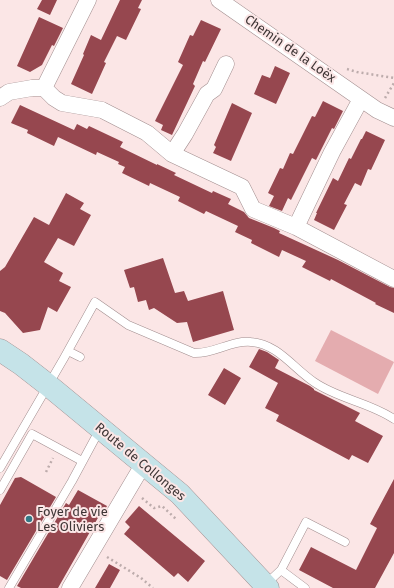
<!DOCTYPE html>
<meta charset="utf-8">
<style>
body{margin:0}
canvas{display:block;background:#fbe6e6}
</style>
<canvas width="394" height="588"></canvas>
<script>
const c = document.querySelector('canvas').getContext('2d');
c.lineJoin = 'round';
function fillPath(path, color) { c.fillStyle = color; c.fill(path, 'evenodd'); }
function strokePath(path, color, width, dash) { c.strokeStyle = color; c.lineWidth = width; c.lineCap = dash ? 'butt' : 'round'; c.setLineDash(dash || []); c.stroke(path); }
function write(font, color, halo, rows, align = 'center') {
  c.font = font + ' "Fira Sans",sans-serif'; c.lineWidth = 4; c.setLineDash([]); c.textBaseline = 'middle'; c.strokeStyle = halo; c.fillStyle = color; for (const [text, x, y, turn = 0] of rows) {
    c.save(); c.translate(x, y); c.rotate((+turn || 0) * Math.PI / 180); c.textAlign = isNaN(turn) ? turn : align; if (halo) c.strokeText(text, 0, 0); c.fillText(text, 0, 0); c.restore();
  }
}
const green = new Path2D(`
 M 331,330 L 394,362 L 378,394 L 315,361 Z`);
const building = new Path2D(`
 M 42,0 L 57,0 L 50,15 L 37,9 Z
 M 120,0 L 142,0 L 138,8 L 141,9 L 126,40 L 117,36 L 104,62 L 106,63 L 92,94 L 71,84 L 84,55 L 83,54 L 91,35 L 101,40 Z
 M 39,17 L 63,28 L 54,46 L 52,45 L 42,65 L 30,72 L 17,66 Z
 M 201,20 L 221,29 L 205,62 L 203,61 L 193,84 L 195,86 L 172,135 L 161,130 L 163,125 L 155,121 L 183,65 L 178,62 L 190,35 L 193,36 Z
 M 275,66 L 290,73 L 276,104 L 254,94 L 262,75 L 270,78 Z
 M 323,101 L 343,111 L 334,129 L 332,128 L 316,160 L 312,158 L 291,200 L 288,198 L 282,211 L 269,206 L 274,196 L 268,193 L 280,168 L 283,169 L 290,153 L 293,154 L 312,116 L 315,117 Z
 M 232,103 L 252,113 L 231,161 L 213,153 L 216,147 L 214,145 Z
 M 20,105 L 74,130 L 77,124 L 87,129 L 89,126 L 123,142 L 120,147 L 157,165 L 157,164 L 176,173 L 174,175 L 212,193 L 213,191 L 231,199 L 228,204 L 244,212 L 249,218 L 274,228 L 280,231 L 279,233 L 338,260 L 390,287 L 394,288 L 394,313 L 375,304 L 376,303 L 331,279 L 330,281 L 302,267 L 306,261 L 282,250 L 279,257 L 251,243 L 252,240 L 235,232 L 238,226 L 206,211 L 204,214 L 178,201 L 180,197 L 150,183 L 149,186 L 122,173 L 125,167 L 118,164 L 119,162 L 97,152 L 96,155 L 58,137 L 54,146 L 27,133 L 28,130 L 11,123 Z
 M 366,131 L 385,140 L 371,170 L 368,169 L 361,186 L 355,183 L 344,204 L 347,205 L 334,230 L 314,220 L 317,213 L 316,213 L 333,178 L 338,181 L 349,158 L 351,159 L 361,139 L 362,139 Z
 M 66,193 L 84,203 L 80,209 L 91,215 L 74,246 L 58,238 L 44,262 L 63,273 L 59,281 L 71,287 L 57,312 L 48,307 L 40,330 L 23,333 L 5,313 L 0,311 L 0,271 L 5,267 L 34,217 L 49,225 Z
 M 163,258 L 175,293 L 184,291 L 188,301 L 223,291 L 234,330 L 193,342 L 187,322 L 177,323 L 154,308 L 149,310 L 146,300 L 138,302 L 134,287 L 130,288 L 124,270 Z
 M 259,349 L 267,352 L 279,360 L 275,368 L 310,386 L 314,389 L 314,390 L 360,413 L 355,421 L 383,436 L 368,463 L 352,455 L 349,460 L 276,421 L 279,415 L 265,408 L 278,383 L 249,367 Z
 M 224,368 L 241,378 L 225,405 L 208,395 Z
 M 21,477 L 56,497 L 7,580 L 0,576 L 0,505 L 15,478 Z
 M 394,479 L 394,553 L 375,588 L 333,588 L 299,570 L 311,547 L 356,570 L 377,528 L 370,524 Z
 M 78,490 L 107,506 L 101,517 L 99,516 L 58,588 L 21,588 L 17,586 L 66,503 L 69,505 Z
 M 139,506 L 205,561 L 188,582 L 178,573 L 174,577 L 124,534 L 130,527 L 125,522 Z
 M 109,564 L 120,570 L 110,588 L 95,588 Z`);
const path = new Path2D(`
 M 347,69 L 357,72 L 394,78
 M 385,98 L 394,83
 M 46,472 L 53,458
 M 142,498 L 154,508 L 162,506 L 176,519
 M 107,557 L 141,578 L 153,588`);
const lane = new Path2D(`
 M 68,351 L 80,357
 M 0,468 L 64,358 L 95,302 L 128,325 L 194,353 C 214,354 231,340 251,342 C 278,344 293,368 314,382 C 338,399 369,402 394,419
 M 0,490 L 32,434 L 82,461
 M 281,570 L 305,588
 M 266,584 L 281,570 L 306,522 L 345,542
 M 9,588 L 72,481 L 100,429`);
const street = new Path2D(`
 M 219,0 L 377,110 L 394,118
 M 44,88 L 88,0
 M 0,98 L 9,92 L 32,88 L 44,88 L 54,98 L 62,103 L 102,110 L 147,133 L 172,154 L 242,187 L 253,209 L 296,227
 M 361,99 L 332,152 L 296,227 L 394,279
 M 172,154 L 185,134 L 207,94 L 214,89 L 226,64
 M 70,588 L 144,463`);
const secondary = new Path2D(`
 M 0,350 L 21,364 L 48,385 L 180,494 L 268,588`);
const markers = [
 [29,519,4,"#337986"]
];
const streetNames = [
 ["Chemin de la Loëx",290,49,35],
 ["Route de Collonges",140,462,40]
];
const poiNames = [
 ["Foyer de vie",37,512],
 ["Les Oliviers",37,527]
];
fillPath(green, '#e4acaf');
fillPath(building, '#96474f');
strokePath(lane, '#a18d8e', 9);
strokePath(street, '#a18d8e', 17);
strokePath(secondary, '#a18d8e', 23);
strokePath(path, '#bdacac', 2.5, [2, 3]);
strokePath(lane, '#fff', 8);
strokePath(street, '#fff', 16);
strokePath(secondary, '#c5e3e8', 22);
for (const [x, y, r, color] of markers) { const dot = new Path2D(); dot.arc(x, y, r, 0, 2 * Math.PI); c.fillStyle = color; c.fill(dot); strokePath(dot, '#fbe6e6', 1.5); }
write('13px', '#3e3636', '#fbe6e6', streetNames);
write('13px', '#3e3636', '#fbe6e6', poiNames, 'left');
</script>
